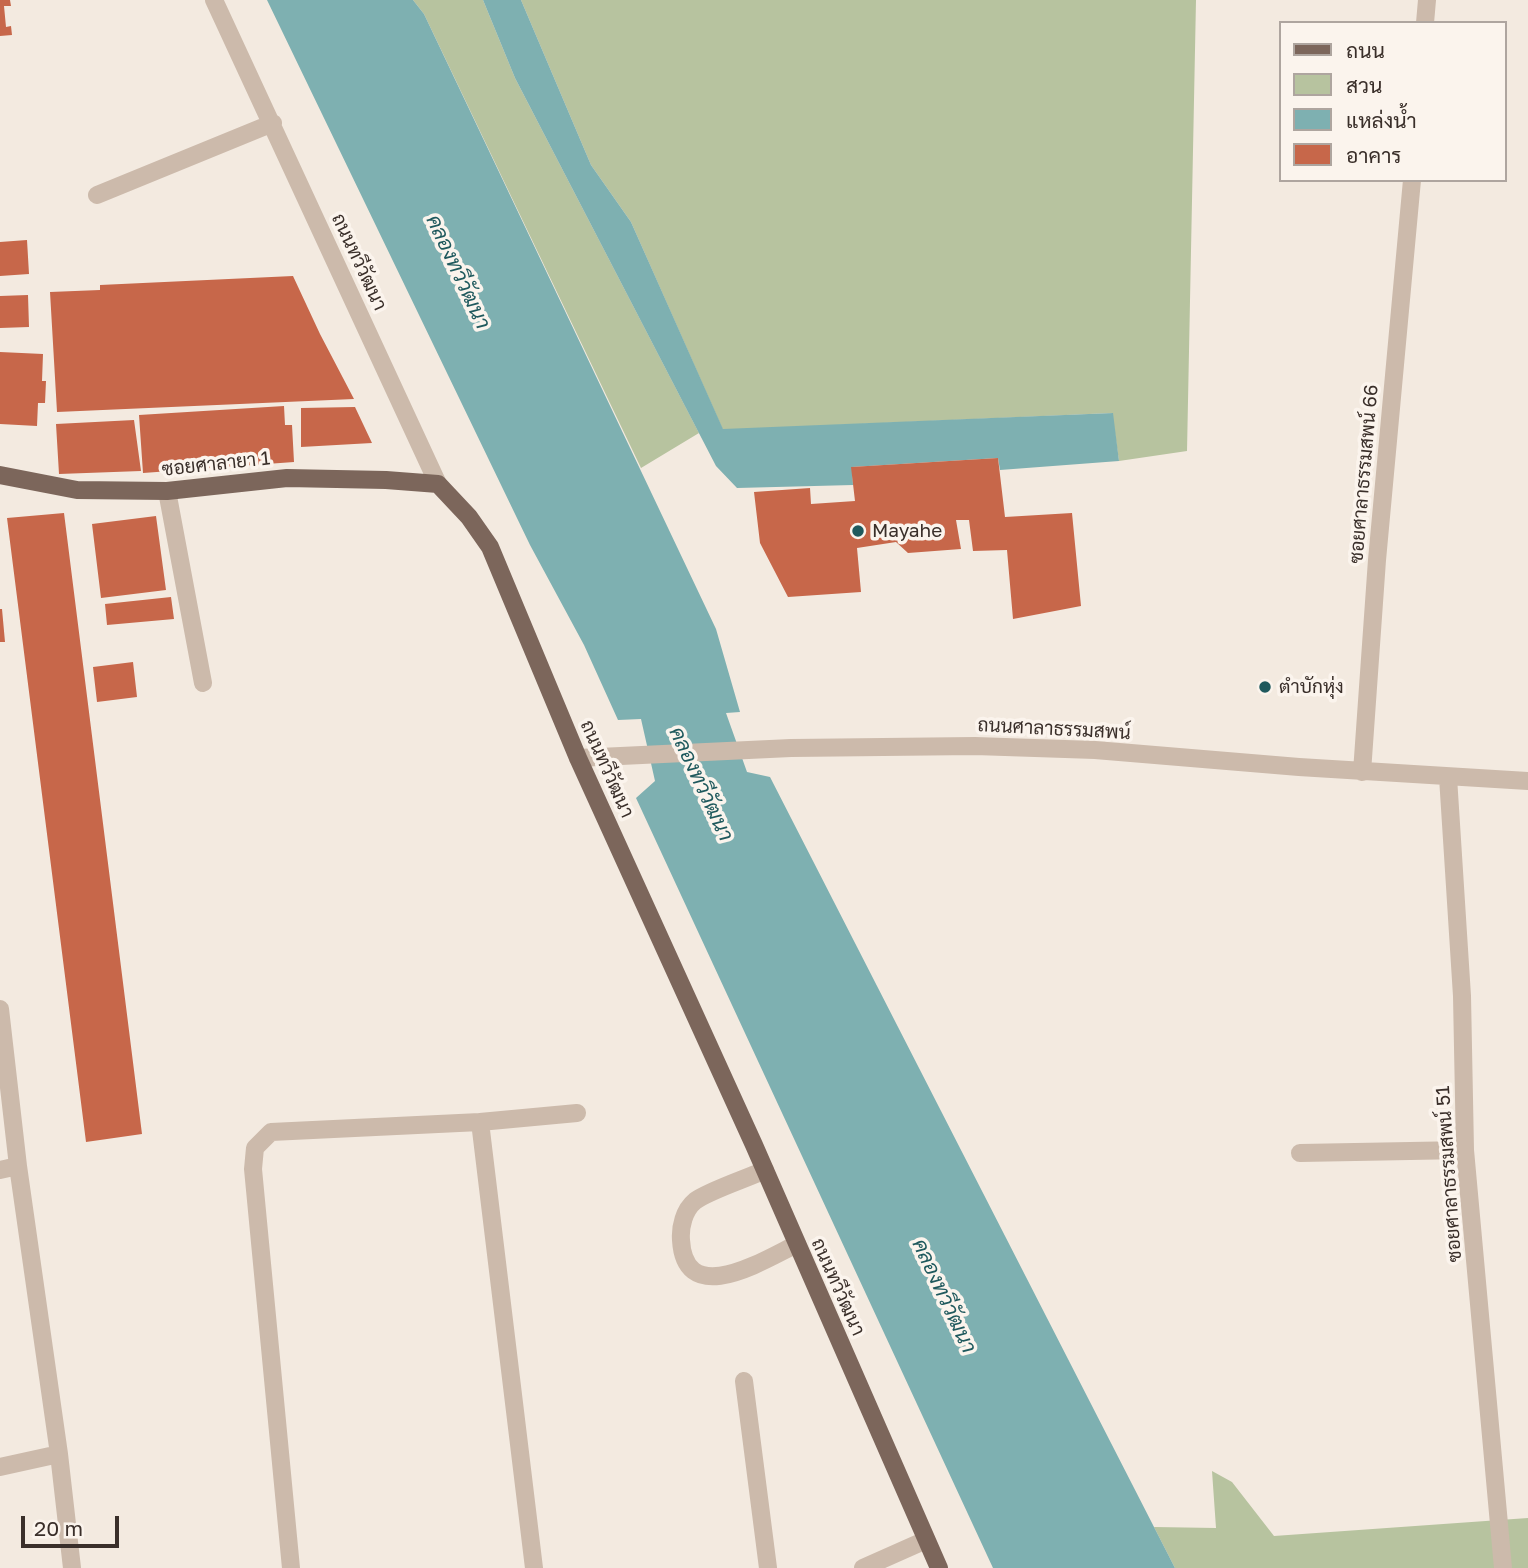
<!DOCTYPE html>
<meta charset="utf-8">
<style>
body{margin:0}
#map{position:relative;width:1528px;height:1568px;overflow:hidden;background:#f3eae0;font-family:"Golos Text",Sarabun,sans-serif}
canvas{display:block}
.legend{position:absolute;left:1279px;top:21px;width:228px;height:161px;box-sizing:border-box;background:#fbf4ed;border:2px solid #aea59f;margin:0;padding:9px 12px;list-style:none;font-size:21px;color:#3a2f2a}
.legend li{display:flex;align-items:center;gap:14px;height:35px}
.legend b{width:35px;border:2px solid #aea59f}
.scale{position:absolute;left:21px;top:1516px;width:98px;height:32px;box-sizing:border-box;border:4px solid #3a2f2a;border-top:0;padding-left:9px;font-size:21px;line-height:24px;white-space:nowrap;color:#3a2f2a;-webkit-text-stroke:5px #fbf4ed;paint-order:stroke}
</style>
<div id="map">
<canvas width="1528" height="1568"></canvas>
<ul class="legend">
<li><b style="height:9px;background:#7c665b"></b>ถนน</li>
<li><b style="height:19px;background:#b7c39f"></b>สวน</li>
<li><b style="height:19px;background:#7eb0b1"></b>แหล่งน้ำ</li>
<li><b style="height:19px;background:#c7674a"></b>อาคาร</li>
</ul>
<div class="scale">20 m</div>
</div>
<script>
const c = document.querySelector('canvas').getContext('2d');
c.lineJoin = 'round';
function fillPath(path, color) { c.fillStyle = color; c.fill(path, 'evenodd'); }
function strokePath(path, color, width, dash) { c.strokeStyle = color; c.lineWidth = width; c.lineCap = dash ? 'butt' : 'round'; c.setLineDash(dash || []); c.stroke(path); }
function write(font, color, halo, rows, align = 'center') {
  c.font = font + ' "Golos Text",Sarabun,sans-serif'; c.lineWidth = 7; c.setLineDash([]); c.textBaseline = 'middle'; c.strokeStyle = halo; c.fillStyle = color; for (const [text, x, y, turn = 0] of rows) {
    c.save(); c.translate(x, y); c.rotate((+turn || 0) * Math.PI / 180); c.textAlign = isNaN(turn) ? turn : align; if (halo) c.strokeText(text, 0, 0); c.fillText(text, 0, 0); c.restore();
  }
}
const green = new Path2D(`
 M 413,0 L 483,0 L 515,78 L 699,433 L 641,468 L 424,14 Z
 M 521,0 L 1196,0 L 1187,451 L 1119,461 L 1112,413 L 723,430 L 631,222 L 591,165 Z
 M 1212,1471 L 1232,1482 L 1274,1536 L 1528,1518 L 1528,1568 L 1175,1568 L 1154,1527 L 1216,1528 Z`);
const water = new Path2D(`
 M 267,0 L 413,0 L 424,14 L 716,629 L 740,712 L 726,713 L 747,772 L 770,777 L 1175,1568 L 993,1568 L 636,798 L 655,781 L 641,719 L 618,720 L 584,645 L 530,545 Z
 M 483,0 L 521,0 L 591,165 L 631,222 L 723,429 L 1113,413 L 1119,461 L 1000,470 L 998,458 L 852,467 L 853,485 L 737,488 L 716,466 L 515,78 Z`);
const building = new Path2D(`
 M 0,0 L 10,0 L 11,6 L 4,6 L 6,27 L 11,26 L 12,35 L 0,36 Z
 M 27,240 L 29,274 L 0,276 L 0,242 Z
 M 293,276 L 320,334 L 354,399 L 57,412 L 50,292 L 100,290 L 100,285 Z
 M 28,295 L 29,327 L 0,328 L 0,296 Z
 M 0,352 L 43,354 L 42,381 L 46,381 L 45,403 L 38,403 L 37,426 L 0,424 Z
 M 284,406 L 285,425 L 292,425 L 294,462 L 143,473 L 139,415 Z
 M 355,407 L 372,443 L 301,447 L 301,408 Z
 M 134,420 L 141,471 L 59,474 L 56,424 Z
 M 998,458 L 1005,517 L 1072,513 L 1081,606 L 1013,619 L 1007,550 L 973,551 L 969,520 L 956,520 L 961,549 L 908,553 L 896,542 L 857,548 L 861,592 L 788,597 L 760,543 L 754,492 L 810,488 L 811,504 L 855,501 L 851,467 Z
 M 64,513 L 142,1134 L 86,1142 L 7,518 Z
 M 156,516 L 166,590 L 101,598 L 92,524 Z
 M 171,597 L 174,619 L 107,625 L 105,604 Z
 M 0,609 L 2,609 L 5,642 L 0,642 Z
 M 133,662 L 137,697 L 97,702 L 93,667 Z`);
const minor = new Path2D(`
 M 214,0 L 438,484
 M 1425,23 L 1427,0
 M 97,195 L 273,123
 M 167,491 L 203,683
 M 578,758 L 791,748 L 975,746 L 1095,750 L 1299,767 L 1528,781
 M 1362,772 L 1377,560 L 1412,180
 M 1448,777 L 1462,996 L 1465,1150 L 1503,1568
 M 0,1009 L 18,1166 L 59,1454 L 72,1568
 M 480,1122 L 534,1568
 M 1300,1153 L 1465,1150
 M 0,1170 L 18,1166
 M 765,1170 C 748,1178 708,1191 695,1201 C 684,1210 680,1227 681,1240 C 685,1310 764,1260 797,1244
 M 744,1381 L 768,1568
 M 0,1467 L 59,1454
 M 291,1568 L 253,1169 L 255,1148 L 271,1132 L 480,1122 L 577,1113
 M 863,1568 L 926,1540`);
const major = new Path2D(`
 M 0,475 L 77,490 L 167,491 L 287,478 L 386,480 L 438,484 L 469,517 L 490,547 L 578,758 L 754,1145 L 939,1568`);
const markers = [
 [858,531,7,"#1f595d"],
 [1265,687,7,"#1f595d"]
];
const streetNames = [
 ["ถนนทวีวัฒนา",359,262,65],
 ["ซอยศาลายา 1",216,464,-6],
 ["ซอยศาลาธรรมสพน์ 66",1364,474,-85],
 ["ถนนศาลาธรรมสพน์",1054,729,3],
 ["ถนนทวีวัฒนา",607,769,66],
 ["ซอยศาลาธรรมสพน์ 51",1449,1174,-94],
 ["ถนนทวีวัฒนา",838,1287,66]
];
const poiNames = [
 ["Mayahe",872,531],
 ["ตำบักหุ่ง",1279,687]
];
const waterNames = [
 ["คลองทวีวัฒนา",458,272,65],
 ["คลองทวีวัฒนา",701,784,65],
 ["คลองทวีวัฒนา",944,1296,65]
];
fillPath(green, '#b7c39f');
fillPath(water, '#7eb0b1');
fillPath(building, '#c7674a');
strokePath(minor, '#ccbaab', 18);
strokePath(major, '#7c665b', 18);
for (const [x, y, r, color] of markers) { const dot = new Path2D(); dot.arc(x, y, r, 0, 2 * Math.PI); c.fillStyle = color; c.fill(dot); strokePath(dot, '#fbf4ed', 2.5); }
write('19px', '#3a2f2a', '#fbf4ed', streetNames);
write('19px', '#3a2f2a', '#fbf4ed', poiNames, 'left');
write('italic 21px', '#1f595d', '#fbf4ed', waterNames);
</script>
